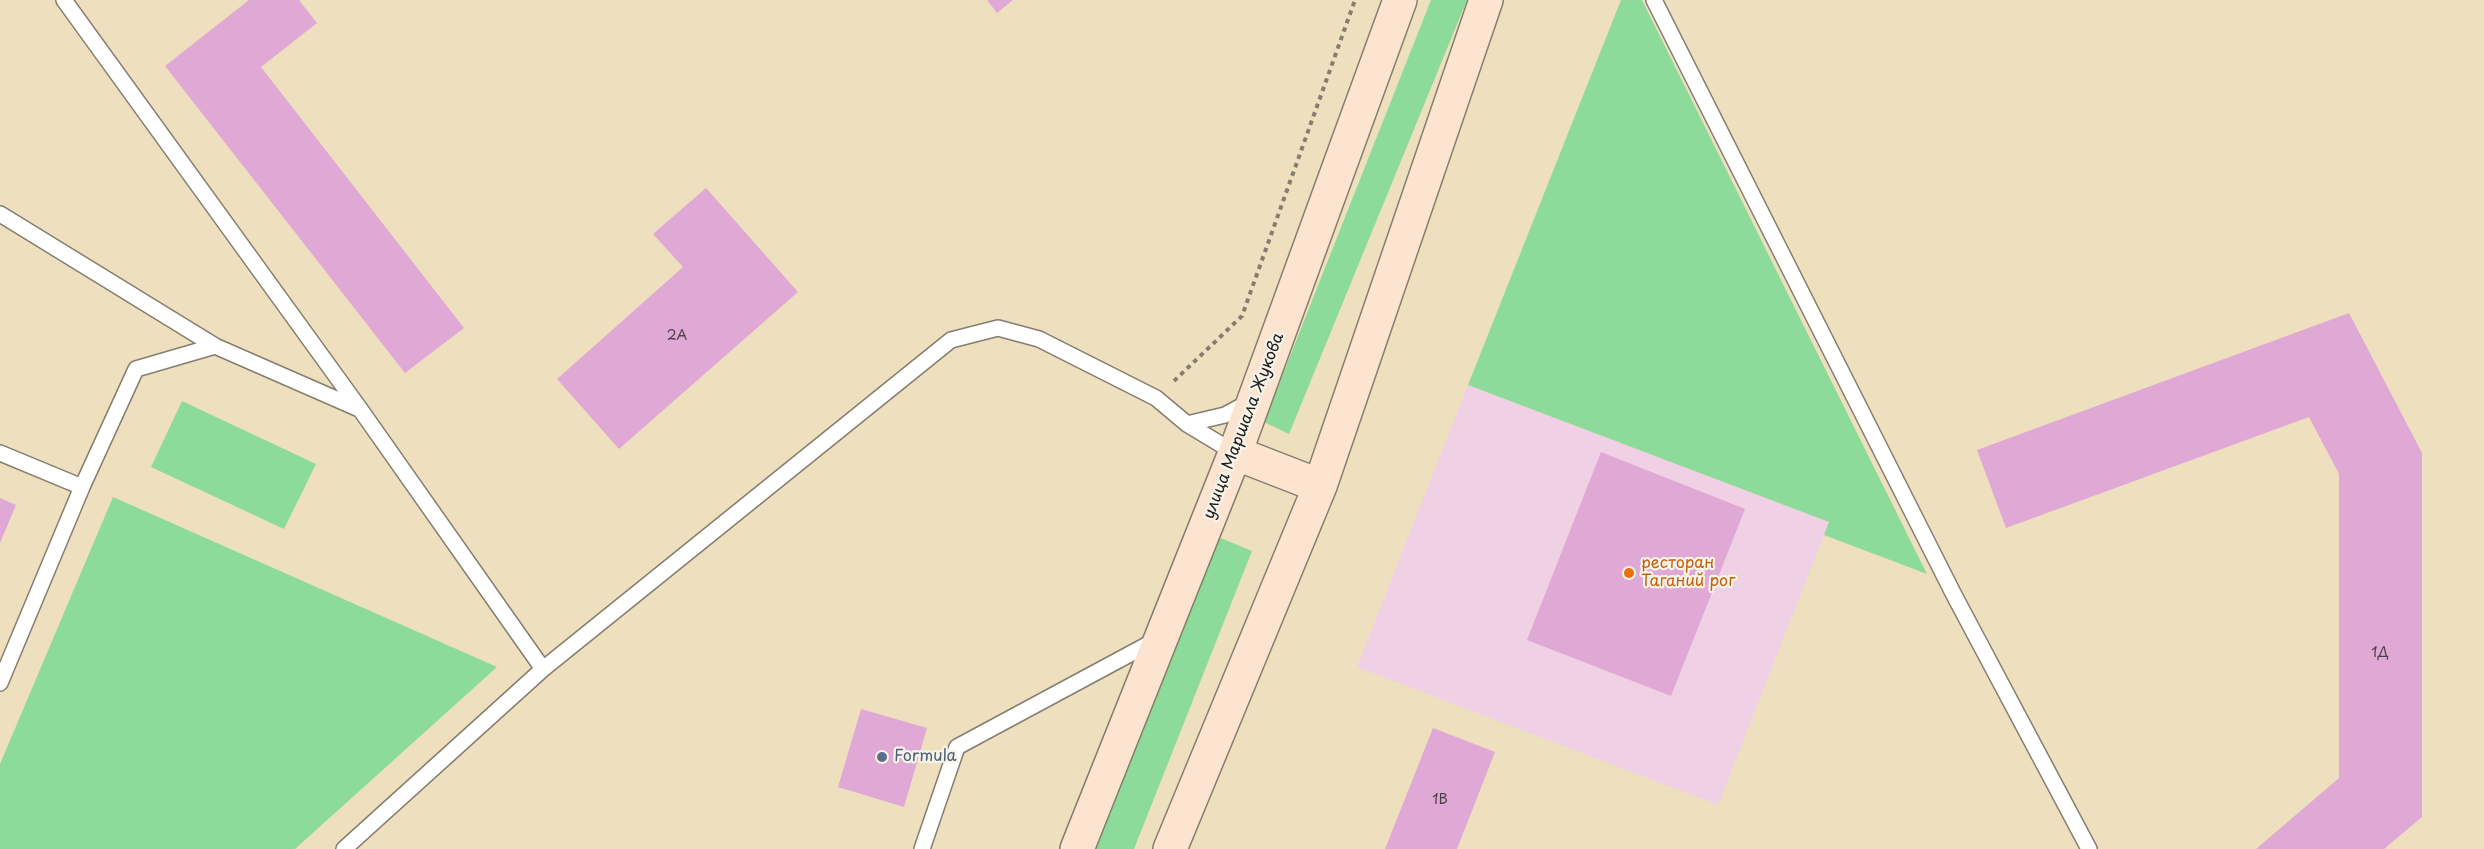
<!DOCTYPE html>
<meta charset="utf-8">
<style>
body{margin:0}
canvas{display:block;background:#eedfbf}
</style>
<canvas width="2484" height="849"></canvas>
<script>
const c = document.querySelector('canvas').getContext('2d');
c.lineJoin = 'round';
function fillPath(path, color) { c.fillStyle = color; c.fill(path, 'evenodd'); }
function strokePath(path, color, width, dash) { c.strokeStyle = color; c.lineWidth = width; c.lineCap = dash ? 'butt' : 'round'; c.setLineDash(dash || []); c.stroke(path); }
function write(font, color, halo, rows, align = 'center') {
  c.font = font + ' "Playpen Sans",sans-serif'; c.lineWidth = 4.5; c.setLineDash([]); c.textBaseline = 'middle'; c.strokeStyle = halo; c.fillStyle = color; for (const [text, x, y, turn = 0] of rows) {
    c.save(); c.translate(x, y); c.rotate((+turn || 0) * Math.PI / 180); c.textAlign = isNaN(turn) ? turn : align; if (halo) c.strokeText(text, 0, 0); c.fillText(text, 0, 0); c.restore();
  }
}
const built = new Path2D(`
 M 1468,385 L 1829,522 L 1718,805 L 1357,667 Z`);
const green = new Path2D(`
 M 1431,0 L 1467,0 L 1289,434 L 1264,422 Z
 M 1621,0 L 1642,0 L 1927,574 L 1824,535 L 1829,522 L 1468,385 Z
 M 182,401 L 316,464 L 284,529 L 151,467 Z
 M 113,497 L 497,667 L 295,849 L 0,849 L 0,764 Z
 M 1218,537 L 1252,551 L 1134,849 L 1093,849 Z`);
const building = new Path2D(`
 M 249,0 L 299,0 L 317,23 L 261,67 L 464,328 L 405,373 L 165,66 Z
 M 987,0 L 1013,0 L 997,13 Z
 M 706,188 L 798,292 L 619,449 L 557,379 L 683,267 L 653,234 Z
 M 2349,313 L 2422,453 L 2422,817 L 2384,849 L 2256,849 L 2339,778 L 2339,474 L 2309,417 L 2006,528 L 1977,450 Z
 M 1601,452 L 1745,509 L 1671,696 L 1527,640 Z
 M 0,498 L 16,505 L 0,543 Z
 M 861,709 L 927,728 L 904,807 L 838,787 Z
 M 1433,728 L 1495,752 L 1457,849 L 1385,849 Z`);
const path = new Path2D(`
 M 1174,381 L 1242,316 L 1355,0`);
const lane = new Path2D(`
 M 64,0 L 360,409 L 543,669
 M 1654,0 L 1954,595 L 2089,849
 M 0,214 L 215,346
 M 1187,424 L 1225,415 L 1251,401
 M 0,453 L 82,487
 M 0,683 L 82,487 L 136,369 L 215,346 L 359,409
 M 344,849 L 543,669 L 951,340 L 998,328 L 1039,339 L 1156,398 L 1187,424 L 1235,453
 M 922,849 L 957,747 L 1156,640`);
const secondary = new Path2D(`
 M 1235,453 L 1320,486
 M 1077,849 L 1235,453 L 1400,0
 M 1170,849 L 1320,486 L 1486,0`);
const markers = [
 [1629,573,6,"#e8710a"],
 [882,757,6,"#5c6f8a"]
];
const numberNames = [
 ["2А",677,336],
 ["1Д",2380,653],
 ["1В",1440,800]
];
const streetNames = [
 ["улица Маршала Жукова",1244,426,-69]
];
const foodNames = [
 ["ресторан",1641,564],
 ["Таганий рог",1641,582]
];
const serviceNames = [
 ["Formula",894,757]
];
fillPath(built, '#f0d0e5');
fillPath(green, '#8ddb9a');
fillPath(building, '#e0a8d5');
strokePath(lane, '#857e6e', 18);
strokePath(secondary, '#857e6e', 36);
strokePath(path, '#857e6e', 4, [4.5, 4.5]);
strokePath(lane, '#fff', 15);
strokePath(secondary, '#fde4d1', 33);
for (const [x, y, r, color] of markers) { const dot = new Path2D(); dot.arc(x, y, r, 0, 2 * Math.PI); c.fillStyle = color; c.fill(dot); strokePath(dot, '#f7f3e8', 2); }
write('14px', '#4d3f4a', null, numberNames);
write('16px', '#1c1c1c', '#f7f3e8', streetNames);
write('16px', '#c56008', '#f7f3e8', foodNames, 'left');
write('16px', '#4e5e75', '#f7f3e8', serviceNames, 'left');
</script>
